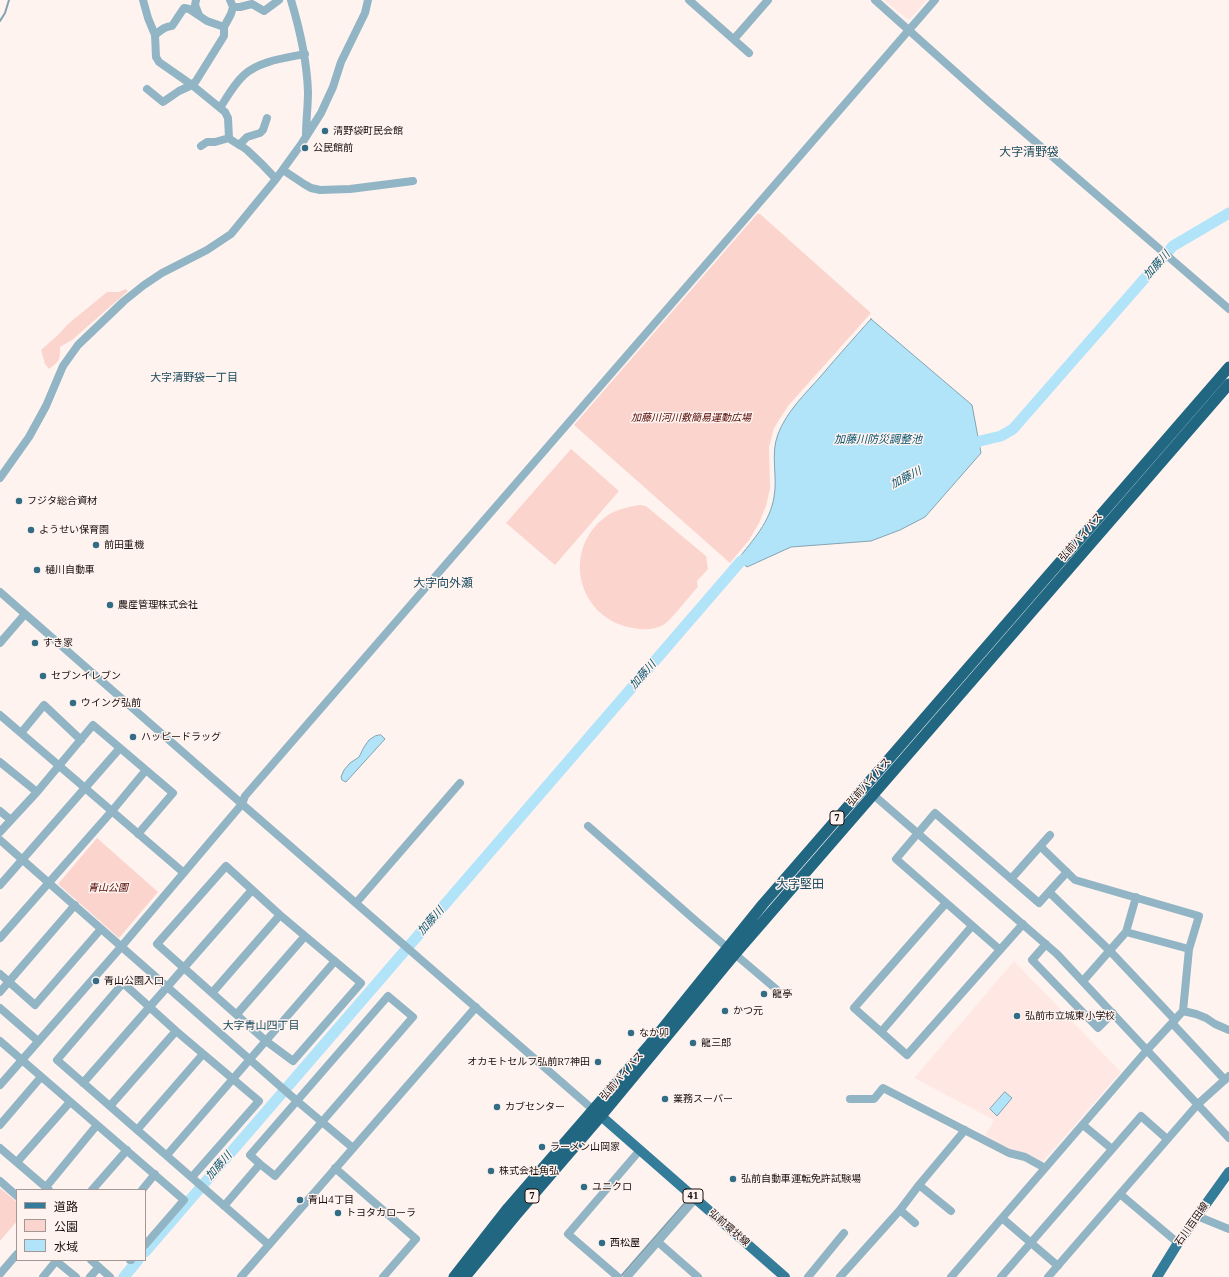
<!DOCTYPE html>
<meta charset="utf-8">
<style>
body{margin:0}
#map{position:relative;width:1229px;height:1277px;overflow:hidden;background:#fff3f0;font-family:"IBM Plex Serif","Noto Sans JP",serif}
canvas{display:block}
.legend{position:absolute;left:16px;top:1189px;width:130px;height:72px;box-sizing:border-box;background:#fff3f0;border:1px solid #a39895;margin:0;padding:5px 7px;list-style:none;font-size:12px;color:#180f0d}
.legend li{display:flex;align-items:center;gap:8px;height:20px}
.legend b{width:20px;border:1px solid #a39895}
</style>
<div id="map">
<canvas width="1229" height="1277"></canvas>
<ul class="legend">
<li><b style="height:5px;background:#337d9a"></b>道路</li>
<li><b style="height:11px;background:#fbd5cd"></b>公園</li>
<li><b style="height:11px;background:#b1e3f9"></b>水域</li>
</ul>
</div>
<script>
const c = document.querySelector('canvas').getContext('2d');
c.lineJoin = 'round';
function fillPath(path, color) { c.fillStyle = color; c.fill(path, 'evenodd'); }
function strokePath(path, color, width, dash) { c.strokeStyle = color; c.lineWidth = width; c.lineCap = dash ? 'butt' : 'round'; c.setLineDash(dash || []); c.stroke(path); }
function write(font, color, halo, rows, align = 'center') {
  c.font = font + ' "IBM Plex Serif","Noto Sans JP",serif'; c.lineWidth = 3; c.setLineDash([]); c.textBaseline = 'middle'; c.strokeStyle = halo; c.fillStyle = color; for (const [text, x, y, turn = 0] of rows) {
    c.save(); c.translate(x, y); c.rotate((+turn || 0) * Math.PI / 180); c.textAlign = isNaN(turn) ? turn : align; if (halo) c.strokeText(text, 0, 0); c.fillText(text, 0, 0); c.restore();
  }
}
const built = new Path2D(`
 M 884,0 L 927,0 L 910,19 L 907,19 Z
 M 1014,961 L 1121,1072 L 1041,1164 L 1010,1152 L 984,1138 L 994,1120 L 914,1078 Z`);
const green = new Path2D(`
 M 757,214 L 760,214 L 871,313 L 788,406 L 774,428 L 769,447 L 770,489 L 766,506 L 759,523 L 749,540 L 730,563 L 574,425 Z
 M 126,289 L 128,291 L 72,340 L 60,347 C 60,360 60,361 49,369 L 45,364 L 41,350 L 58,335 L 68,324 L 107,292 L 119,292 Z
 M 571,449 L 619,491 L 555,565 L 506,523 Z
 M 640,505 L 646,506 L 706,556 L 708,569 L 697,581 L 698,587 C 691,594 670,622 663,625 C 654,630 643,630 633,628 C 577,619 560,548 608,515 C 618,509 628,507 640,505 Z
 M 97,838 L 158,892 L 119,938 L 58,884 Z
 M 0,1188 L 17,1202 L 17,1221 L 0,1241 Z`);
const water = new Path2D(`
 M 871,319 L 972,405 L 981,453 L 925,517 L 900,530 L 871,541 L 791,547 L 747,567 L 738,559 C 753,540 770,522 774,497 C 778,476 770,455 778,434 C 787,411 805,394 821,376 C 837,357 854,338 871,319 Z
 M 381,735 L 385,739 L 346,782 L 342,780 L 341,777 L 344,770 L 350,763 L 359,757 L 364,747 L 369,740 L 375,736 Z
 M 1005,1092 L 1012,1098 L 997,1116 L 990,1109 Z`);
const stream = new Path2D(`
 M 0,21 L 5,13 L 9,0
 M 622,1275 L 685,1203`);
const river = new Path2D(`
 M 966,448 L 980,441 L 1001,436 L 1013,429 L 1173,246 L 1229,213
 M 145,1252 L 741,561 L 754,554
 M 124,1277 L 138,1260`);
const minor = new Path2D(`
 M 143,0 L 148,18 L 155,35 L 156,57 L 159,62 L 192,85 L 225,112 L 228,118 L 229,138 C 234,143 241,145 247,150 C 257,159 267,169 276,179
 M 196,0 L 195,5 L 199,15
 M 291,0 C 300,30 307,60 308,92 C 308,106 306,121 306,135
 M 689,0 L 749,53
 M 875,0 L 988,101 L 1229,309
 M 233,7 L 240,7 L 252,4 L 264,11 L 279,0
 M 155,35 C 160,31 165,26 172,26 L 184,8 L 189,9 L 207,21 L 224,27
 M 734,39 L 768,0
 M 147,89 L 163,102 L 179,91 L 192,85 L 196,81 L 224,36 L 224,27 L 231,14 L 233,7 L 230,0
 M 220,108 C 227,97 234,84 244,75 C 259,61 285,58 305,54
 M 239,145 L 247,137 L 260,133 L 263,130 L 267,118
 M 201,146 L 207,142 L 215,142 L 229,138
 M 283,170 L 304,184 L 311,188 L 320,190 L 350,189 L 413,181
 M 0,478 L 29,437 L 46,406 L 63,366 L 78,345 L 124,301 L 144,285 L 162,273 L 207,250 L 231,234 L 276,179 L 302,143 L 321,113 L 333,87 L 341,62 L 365,13 L 368,0
 M 0,592 L 242,804 L 597,1113
 M 0,643 L 25,614
 M 0,715 L 184,873
 M 21,733 L 44,705 L 81,740
 M 0,762 L 37,792
 M 870,792 L 1057,954 L 1229,1138
 M 0,811 L 11,820
 M 588,826 L 696,921 L 776,989
 M 0,832 L 37,792 L 93,725 L 173,793 L 138,834
 M 0,840 L 297,1101 L 353,1148
 M 226,866 L 280,915 L 361,983 L 293,1061 L 266,1041 L 157,944 Z
 M 1011,879 L 1050,835
 M 0,885 L 120,748
 M 1049,892 L 1110,951 L 1175,1020
 M 356,903 L 460,783
 M 946,903 L 854,1008 L 907,1055 L 1023,924
 M 1126,932 L 1189,949
 M 0,938 L 112,811 L 146,770
 M 1046,944 L 1032,960 L 1098,1028 L 1113,1013
 M 999,949 L 896,859 L 935,813 L 1039,903 L 1067,872
 M 0,974 L 35,1005 L 101,929
 M 1083,981 L 1126,932 L 1136,897
 M 0,992 L 75,905
 M 212,993 L 280,915
 M 0,1008 L 38,1041
 M 1183,1011 L 1196,1014 L 1206,1018 L 1215,1024 L 1229,1030
 M 237,1014 L 305,936
 M 1172,1023 L 1225,1080
 M 881,1032 L 972,926
 M 0,1041 L 184,1200 L 145,1245
 M 83,1083 L 252,890
 M 0,1085 L 121,947 L 242,804 L 245,796 L 935,0
 M 850,1099 L 874,1099 L 883,1088 L 1009,1153 L 1025,1157 L 1045,1168
 M 110,1106 L 176,1031
 M 0,1125 L 41,1077
 M 1083,1125 L 1112,1149
 M 137,1130 L 203,1054
 M 0,1148 L 49,1190
 M 167,1155 L 335,961
 M 17,1162 L 70,1102
 M 335,1168 L 416,1239 L 383,1277
 M 192,1177 L 259,1101 L 176,1031 L 123,983 L 57,1060 L 269,1245
 M 0,1181 L 17,1196
 M 919,1185 L 951,1211
 M 46,1187 L 97,1125
 M 92,1190 L 127,1150
 M 142,1190 L 155,1174
 M 1120,1194 L 1178,1243
 M 224,1206 L 260,1164 L 275,1176 L 413,1017 L 388,996 L 250,1155 L 260,1164
 M 900,1210 L 915,1223
 M 1197,1216 L 1229,1229
 M 1002,1218 L 1058,1266
 M 658,1242 L 698,1277
 M 55,1260 L 76,1277
 M 91,1260 L 110,1277
 M 130,1260 L 131,1260
 M 0,1274 L 17,1254
 M 43,1277 L 56,1261
 M 90,1277 L 99,1267
 M 241,1277 L 476,1007
 M 618,1277 L 568,1234 L 640,1150
 M 627,1277 L 695,1199
 M 808,1277 L 844,1233
 M 840,1277 L 900,1210 L 919,1185 L 965,1130
 M 951,1277 L 1147,1050 L 1183,1011 L 1189,949 L 1199,916 L 1075,880 L 1040,846
 M 1001,1277 L 1141,1116 L 1167,1139
 M 1048,1277 L 1198,1104 L 1229,1076`);
const major = new Path2D(`
 M 601,1116 L 785,1277
 M 1157,1277 L 1178,1243 L 1229,1172`);
const highway = new Path2D(`
 M 454,1277 L 508,1208 L 650,1044 L 763,904 L 1229,367
 M 465,1277 L 516,1215 L 601,1116 L 735,954 L 1229,384`);
const markers = [
 [325,131,4,"#326d85"],
 [305,148,4,"#326d85"],
 [19,501,4,"#326d85"],
 [31,530,4,"#326d85"],
 [96,545,4,"#326d85"],
 [37,570,4,"#326d85"],
 [110,605,4,"#326d85"],
 [35,643,4,"#326d85"],
 [43,676,4,"#326d85"],
 [73,703,4,"#326d85"],
 [133,737,4,"#326d85"],
 [96,981,4,"#326d85"],
 [764,994,4,"#326d85"],
 [725,1011,4,"#326d85"],
 [1017,1016,4,"#326d85"],
 [631,1033,4,"#326d85"],
 [693,1043,4,"#326d85"],
 [598,1062,4,"#326d85"],
 [665,1099,4,"#326d85"],
 [497,1107,4,"#326d85"],
 [542,1147,4,"#326d85"],
 [491,1171,4,"#326d85"],
 [733,1179,4,"#326d85"],
 [584,1187,4,"#326d85"],
 [300,1200,4,"#326d85"],
 [338,1213,4,"#326d85"],
 [602,1243,4,"#326d85"]
];
const shields = [
 [837,818,14],
 [532,1196,14],
 [693,1196,20]
];
const shieldNames = [
 ["7",837,818],
 ["7",532,1196],
 ["41",693,1196]
];
const poiNames = [
 ["清野袋町民会館",333,131],
 ["公民館前",313,148],
 ["フジタ総合資材",27,501],
 ["ようせい保育園",39,530],
 ["前田重機",104,545],
 ["樋川自動車",45,570],
 ["農産管理株式会社",118,605],
 ["すき家",43,643],
 ["セブンイレブン",51,676],
 ["ウイング弘前",81,703],
 ["ハッピードラッグ",141,737],
 ["青山公園入口",104,981],
 ["龍亭",772,994],
 ["かつ元",733,1011],
 ["弘前市立城東小学校",1025,1016],
 ["なか卯",639,1033],
 ["龍三郎",701,1043],
 ["オカモトセルフ弘前R7神田",590,1062,"right"],
 ["業務スーパー",673,1099],
 ["カブセンター",505,1107],
 ["ラーメン山岡家",550,1147],
 ["株式会社角弘",499,1171],
 ["弘前自動車運転免許試験場",741,1179],
 ["ユニクロ",592,1187],
 ["青山4丁目",308,1200],
 ["トヨタカローラ",346,1213],
 ["西松屋",610,1243]
];
const parkNames = [
 ["加藤川河川敷簡易運動広場",691,418],
 ["青山公園",108,888]
];
const streetNames = [
 ["弘前バイパス",1081,537,-49],
 ["弘前バイパス",869,782,-49],
 ["弘前バイパス",622,1076,-49],
 ["石川百田線",1192,1224,-55],
 ["弘前環状線",729,1228,41]
];
const waterNames = [
 ["加藤川",1157,265,-48],
 ["加藤川防災調整池",878,440],
 ["加藤川",906,478,-27],
 ["加藤川",643,675,-49],
 ["加藤川",431,921,-49],
 ["加藤川",219,1166,-49]
];
const neighbourhoodNames = [
 ["大字清野袋一丁目",194,378],
 ["大字青山四丁目",261,1026]
];
const quarterNames = [
 ["大字清野袋",1029,153],
 ["大字向外瀬",443,584],
 ["大字堅田",800,885]
];
fillPath(built, '#ffe8e3');
fillPath(green, '#fbd5cd');
fillPath(water, '#b1e3f9');
strokePath(water, '#83a3b2', 1);
strokePath(stream, '#83a3b2', 2);
strokePath(river, '#b1e3f9', 11);
strokePath(minor, '#91b5c5', 8);
strokePath(major, '#337d9a', 10);
strokePath(highway, '#216782', 11);
for (const [x, y, r, color] of markers) { const dot = new Path2D(); dot.arc(x, y, r, 0, 2 * Math.PI); c.fillStyle = color; c.fill(dot); strokePath(dot, '#fff3f0', 1.5); }
for (const [x, y, w] of shields) { const box = new Path2D(); box.roundRect(x - w / 2, y - 7, w, 14, 3); c.fillStyle = '#fff3f0'; c.fill(box); strokePath(box, '#180f0d', 1); }
write('bold 9px', '#180f0d', null, shieldNames);
write('10px', '#180f0d', '#fff3f0', poiNames, 'left');
write('italic 10px', '#510903', '#fff3f0', parkNames);
write('10px', '#180f0d', '#fff3f0', streetNames);
write('italic 11px', '#09556e', '#fff3f0', waterNames);
write('11px', '#194a5c', '#fff3f0', neighbourhoodNames);
write('12px', '#194a5c', '#fff3f0', quarterNames);
</script>
